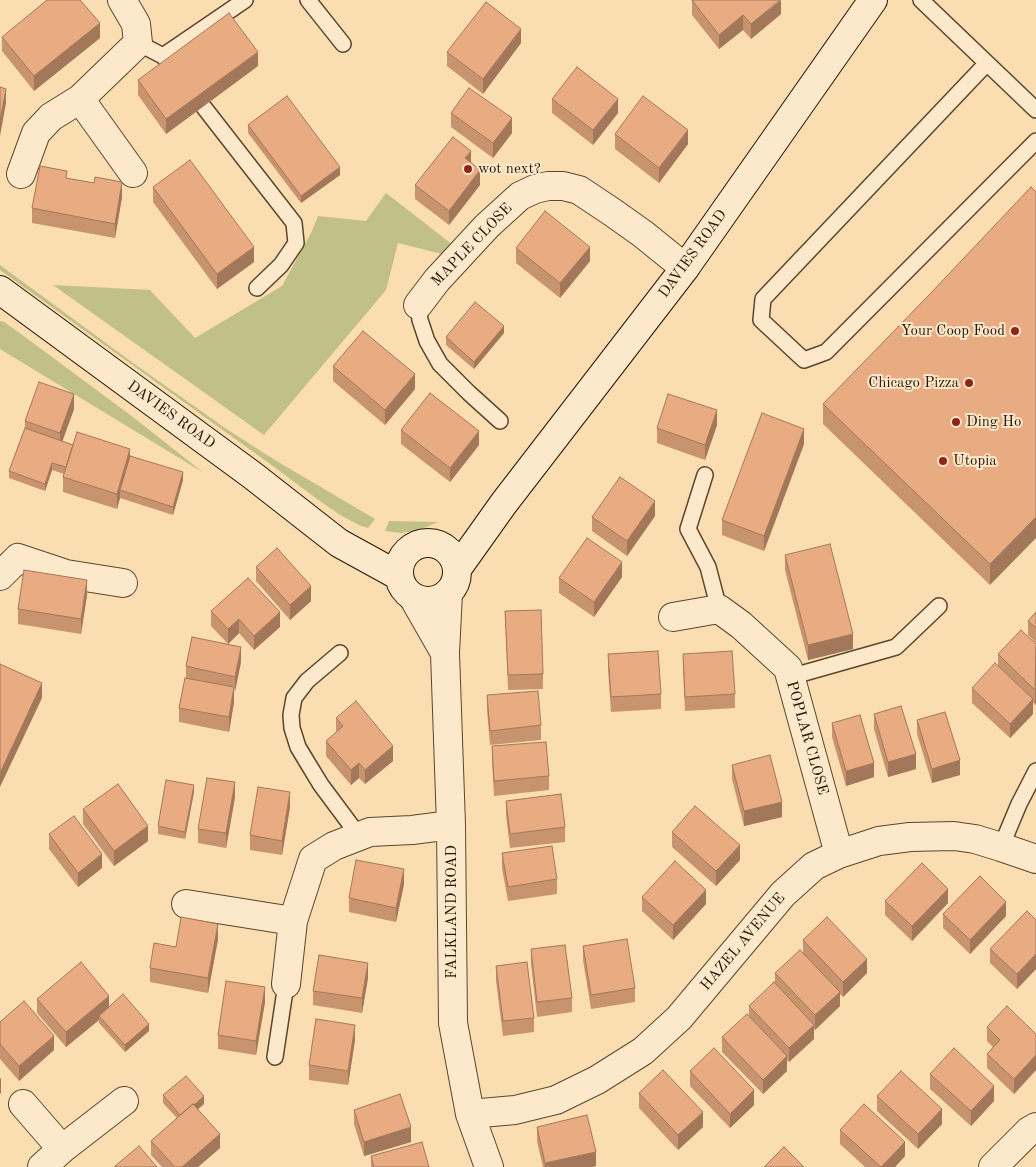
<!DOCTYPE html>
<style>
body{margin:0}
canvas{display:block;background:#faddb0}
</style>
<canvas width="1036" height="1167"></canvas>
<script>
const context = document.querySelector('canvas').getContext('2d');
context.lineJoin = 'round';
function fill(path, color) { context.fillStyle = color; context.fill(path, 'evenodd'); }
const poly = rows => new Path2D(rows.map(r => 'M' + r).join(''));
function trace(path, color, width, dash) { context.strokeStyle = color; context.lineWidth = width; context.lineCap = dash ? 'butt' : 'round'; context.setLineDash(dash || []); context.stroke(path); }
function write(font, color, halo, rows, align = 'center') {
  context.font = font + ' "Old Standard TT",serif'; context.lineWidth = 4; context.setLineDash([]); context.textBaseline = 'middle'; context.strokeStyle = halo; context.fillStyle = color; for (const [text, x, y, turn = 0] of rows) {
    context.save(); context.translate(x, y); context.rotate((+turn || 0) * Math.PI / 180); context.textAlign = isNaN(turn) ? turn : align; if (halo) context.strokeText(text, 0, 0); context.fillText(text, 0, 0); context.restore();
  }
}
fill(poly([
 [386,193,453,245,446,255,398,243,386,290,264,435,53,285,150,290,195,338,282,286,312,231,318,216,366,221],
 [0,265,133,363,228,430,275,460,375,519,368,528,359,525,340,515,317,499,277,469,0,270],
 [0,321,4,322,21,334,129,414,204,473,0,349],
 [389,521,438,522,419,530,401,533,385,531]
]), '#c1c088');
const lane = poly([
 [308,0,343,44],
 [921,0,1036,110],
 [138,43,163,56,178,74],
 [163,56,245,0],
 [987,63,763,299,761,320,804,360,826,352,1036,141],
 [192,92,294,223,296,243,281,265,257,288],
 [418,305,420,320,427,341,440,364,469,393,500,421],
 [705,475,688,529,708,567,719,609],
 [340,653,307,681,294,698,291,715,292,728,298,747,307,762,321,785,359,836],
 [790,677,896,647,939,606],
 [1001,847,1019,804,1036,771],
 [275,1057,286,984]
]);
const street = poly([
 [80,99,133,173],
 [21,174,36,133,51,117,80,99,138,43,136,24,122,0],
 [418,305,437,280,487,226,520,196,535,189,548,186,563,186,579,190,612,212,643,234,685,268],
 [0,576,18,558,66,574,123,583],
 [448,593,445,653,451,825,453,1023,470,1114,489,1167],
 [413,597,445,653],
 [673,617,719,609,741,625,788,668,839,854],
 [186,904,293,921],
 [286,984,293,921,313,859,334,846,370,832,412,830,451,825],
 [23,1104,62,1149],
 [470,1114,515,1110,556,1100,597,1080,643,1051,679,1018,783,894,814,866,839,854,879,841,910,837,954,836,975,839,1001,847,1036,859],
 [42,1167,62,1149,124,1101],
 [993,1167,1029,1131,1036,1127]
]);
const secondary = poly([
 [0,290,252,475,339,543,399,576],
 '399 572a29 29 0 1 1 58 0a29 29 0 1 1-58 0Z',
 [457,569,504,503,685,268,873,0]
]);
trace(lane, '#5d452c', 18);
trace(street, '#5d452c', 30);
trace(secondary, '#291200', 30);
trace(lane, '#fce9cc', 15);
trace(street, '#fce9cc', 28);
trace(secondary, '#fce9cc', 28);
fill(poly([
 [692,0,781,14,751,39,743,30,719,49,692,15],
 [2,37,100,38,34,91,2,51],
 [521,43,483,94,447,66,447,52],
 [258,66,166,134,138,95,138,80],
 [552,99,618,113,593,145,552,113],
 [451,113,512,133,493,158,451,127],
 [248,125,340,175,301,203,248,133],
 [615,134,688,144,659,183,615,149],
 [471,163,480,185,449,225,415,199,415,185],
 [67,178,94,183,122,197,115,238,32,223,32,208],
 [153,187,254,262,217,289,153,202],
 [1036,192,990,585,823,424,823,404],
 [516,248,590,261,560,298,516,263],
 [504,333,474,369,446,345,446,337],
 [333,366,415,389,385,425,333,381],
 [74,409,62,441,73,445,130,456,183,480,173,515,120,498,117,509,63,492,63,477,64,474,52,470,45,491,9,478,9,471,25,428,25,421],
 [717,425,705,460,657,443,657,428],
 [401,430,479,445,450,482,401,444],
 [804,444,764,551,722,535,722,520],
 [655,516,627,556,592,531,592,517],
 [785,555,853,649,808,660,785,570],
 [256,567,311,601,290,620,256,581],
 [622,577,594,617,559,593,559,578],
 [87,595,81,634,18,624,18,609],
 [211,611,280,627,254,650,239,633,228,644,211,626],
 [505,611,543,674,543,689,508,690],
 [1036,612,1036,643,1028,635,1028,621],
 [1036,644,1036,704,1035,705,1033,702,1033,714,1010,738,972,703,972,688,998,666,998,654],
 [608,654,661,694,661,709,611,712,608,669],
 [683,654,735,694,735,708,685,711,683,668],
 [241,662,234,692,234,702,229,732,179,722,179,708,186,678,186,666],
 [487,695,541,725,541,740,490,745,487,710],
 [874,714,916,769,888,777,874,729],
 [336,718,393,761,365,784,359,778,351,785,326,756,326,741,336,733],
 [917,720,960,775,932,783,917,734],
 [832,723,874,777,846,786,832,737],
 [492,746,549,776,549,790,494,796,492,761],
 [732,765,782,817,744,826,732,779],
 [194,792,185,839,158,834,158,826],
 [235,797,226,848,198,843,198,829],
 [506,801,565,827,565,842,510,848,506,815],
 [290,807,282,855,250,850,250,835],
 [83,809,148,841,114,866,83,824],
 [672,832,740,860,716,886,672,847],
 [49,834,102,868,78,887,49,849],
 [502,853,557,879,557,894,508,901,502,868],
 [404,884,396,922,349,912,349,898],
 [642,897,706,904,673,940,642,911],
 [885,901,948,903,912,941,885,915],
 [943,914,1006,916,970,954,943,928],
 [1036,920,1036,969,1017,989,990,963,990,949],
 [218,939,208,993,150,982,150,968,176,947],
 [803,940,867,973,843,997,840,994,840,1006,815,1030,814,1028,814,1039,789,1062,787,1060,787,1071,763,1094,722,1052,722,1037,749,1016,749,1006,775,984,775,973,803,953],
 [583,946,635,988,635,1002,591,1009,583,960],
 [531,949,572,998,572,1012,537,1017,531,964],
 [496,966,534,1018,534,1032,503,1036,496,981],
 [368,978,362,1013,313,1005,313,991],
 [37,999,109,1006,149,1031,125,1052,99,1023,99,1020,66,1047,37,1013],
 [265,1002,256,1055,218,1049,218,1035],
 [0,1022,54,1050,19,1081,0,1059],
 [987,1027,1036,1034,1036,1070,1014,1094,987,1068,987,1054,993,1047,987,1041],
 [355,1040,348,1085,309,1080,309,1065],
 [690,1071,754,1105,730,1128,690,1086],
 [930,1074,994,1101,971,1126,930,1089],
 [639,1093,703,1127,678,1150,639,1108],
 [163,1095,204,1104,198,1109,220,1148,198,1167,162,1167,151,1155,151,1141,177,1118,163,1103],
 [877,1096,942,1124,918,1149,877,1111],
 [354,1110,411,1142,364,1156,354,1124],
 [537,1127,596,1166,592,1167,543,1167,537,1141],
 [840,1130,905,1156,895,1167,865,1167,840,1144],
 [371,1156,429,1167,371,1167]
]), '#c8936f');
fill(poly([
 [781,0,781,14,751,39,751,24],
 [743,15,743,30,719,49,719,35],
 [100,23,100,38,34,91,34,76],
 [521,29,521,43,483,94,483,79],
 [258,52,258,66,166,134,166,119],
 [6,89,6,103,0,136,0,121],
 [618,99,618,113,593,145,593,130],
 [512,118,512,133,493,158,493,143],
 [688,130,688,144,659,183,659,168],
 [471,151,471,165,465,158],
 [340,167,340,175,301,203,301,196],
 [480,170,480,185,449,225,449,211],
 [122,182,122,197,115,238,115,224],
 [254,247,254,262,217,289,217,274],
 [590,247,590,261,560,298,560,283],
 [504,326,504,333,474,369,474,362],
 [415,374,415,389,385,425,385,410],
 [74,394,74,409,60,448,60,433],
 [717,410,717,425,705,460,705,445],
 [804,429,804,444,764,551,764,536],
 [479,431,479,445,450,482,450,468],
 [130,449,130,464,120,490,120,498,117,509,117,494],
 [52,463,52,470,45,491,45,484],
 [183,472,183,480,173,515,173,507],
 [655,501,655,516,627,556,627,541],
 [1036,517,1036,538,990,585,990,564],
 [622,562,622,577,594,617,594,602],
 [87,580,87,595,81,634,81,619],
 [311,586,311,601,290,620,290,605],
 [280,612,280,627,254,650,254,636],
 [239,619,239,633,228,644,228,629],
 [853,634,853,649,808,660,808,645],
 [241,647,241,662,235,692,235,677],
 [42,683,42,698,0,787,0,773],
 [234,687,234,702,229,732,229,717],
 [1036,689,1036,704,1035,705,1035,690],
 [1033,699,1033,714,1010,738,1010,724],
 [393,746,393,761,365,784,365,770],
 [916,754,916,769,888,777,888,762],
 [960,760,960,775,932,783,932,769],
 [359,763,359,778,351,785,351,770],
 [874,763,874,777,846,786,846,771],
 [235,782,235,797,226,848,226,833],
 [194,785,194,792,185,839,185,832],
 [290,792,290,807,282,855,282,841],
 [782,802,782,817,744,826,744,811],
 [148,826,148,841,114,866,114,851],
 [740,845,740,860,716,886,716,871],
 [102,854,102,868,78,887,78,873],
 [404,869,404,884,396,922,396,908],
 [948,889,948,903,912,941,912,926],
 [706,890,706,904,673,940,673,925],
 [1006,902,1006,916,970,954,970,940],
 [218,924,218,939,208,993,208,978],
 [1036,954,1036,969,1017,989,1017,974],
 [867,959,867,973,843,997,843,982],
 [368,963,368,978,362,1013,362,998],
 [265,987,265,1002,256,1055,256,1041],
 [840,992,840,1006,815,1030,815,1015],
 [109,996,109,1011,99,1016,99,1020,66,1047,66,1032],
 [149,1024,149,1031,125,1052,125,1045],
 [355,1025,355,1040,348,1085,348,1071],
 [814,1025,814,1039,789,1062,789,1048],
 [54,1036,54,1050,19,1081,19,1066],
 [1036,1055,1036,1070,1014,1094,1014,1079],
 [787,1056,787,1071,763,1094,763,1080],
 [1,1078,1,1093,0,1094,0,1079],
 [994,1086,994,1101,971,1126,971,1111],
 [754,1090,754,1105,730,1128,730,1114],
 [204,1096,204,1104,181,1124,181,1116],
 [942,1109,942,1124,918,1149,918,1134],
 [703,1112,703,1127,678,1150,678,1135],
 [411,1127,411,1142,364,1156,364,1142],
 [220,1134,220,1148,198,1167,182,1167],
 [905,1142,905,1156,895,1167,881,1167],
 [596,1152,596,1166,592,1167,545,1167,545,1163]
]), '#a3785a');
const building = poly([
 [47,0,80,0,100,23,34,76,2,37,47,0],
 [692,0,780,0,751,24,743,15,719,35,692,0],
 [486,2,521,29,483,79,447,52,486,2],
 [229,13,258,52,166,119,138,80,229,13],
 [577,67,618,99,593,130,552,99,577,67],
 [0,87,6,89,0,121,0,87],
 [469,88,512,118,493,143,451,113,469,88],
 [287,96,340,167,301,196,248,125,287,96],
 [643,96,688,130,659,168,615,134,643,96],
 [453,137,471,151,465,158,480,170,449,211,415,185,453,137],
 [190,160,254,247,217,274,153,187,190,160],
 [40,166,67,171,66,178,94,183,95,177,122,182,115,224,32,208,40,166],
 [1031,187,1036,192,1036,517,990,564,823,404,928,296,1031,187],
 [545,211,590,247,560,283,516,248,545,211],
 [475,302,504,326,474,362,446,337,475,302],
 [363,331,415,374,385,410,333,366,363,331],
 [39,382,74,394,60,433,25,421,39,382],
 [430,393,479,431,450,468,401,430,430,393],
 [668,394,717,410,705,445,657,428,668,394],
 [762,413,804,429,764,536,722,520,762,413],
 [25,428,73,445,66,467,52,463,45,484,9,471,25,428],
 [77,432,130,449,117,494,63,477,77,432],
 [130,456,183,472,173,507,120,490,130,456],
 [620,477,655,501,627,541,592,517,620,477],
 [587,538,622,562,594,602,559,578,587,538],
 [830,544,853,634,808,645,785,555,830,544],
 [277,548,311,586,290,605,256,567,277,548],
 [24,570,87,580,81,619,18,609,24,570],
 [248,578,280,612,254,636,239,619,228,629,211,611,248,578],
 [541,610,543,674,508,675,505,611,541,610],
 [1036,612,1036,628,1028,621,1036,612],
 [1021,630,1036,644,1035,690,998,654,1021,630],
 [192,637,241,647,235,677,186,666,192,637],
 [658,651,661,694,611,697,608,654,658,651],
 [732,651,735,694,685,697,683,654,732,651],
 [995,663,1033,699,1010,724,972,688,995,663],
 [0,664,42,683,0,773,0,664],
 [185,678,234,687,229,717,179,708,185,678],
 [538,691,541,725,490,731,487,695,538,691],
 [356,701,393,746,365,770,359,763,351,770,326,741,343,726,336,718,356,701],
 [901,706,916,754,888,762,874,714,901,706],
 [945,712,960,760,932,769,917,720,945,712],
 [860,715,874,763,846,771,832,723,860,715],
 [546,742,549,776,494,781,492,746,546,742],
 [770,755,782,802,744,811,732,765,770,755],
 [207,778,235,782,226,833,198,829,207,778],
 [166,780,194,785,185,832,158,826,166,780],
 [118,784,148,826,114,851,83,809,118,784],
 [258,787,290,792,282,841,250,835,258,787],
 [561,794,565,827,510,834,506,801,561,794],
 [695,806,740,845,716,871,672,832,695,806],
 [74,816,102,854,78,873,49,834,74,816],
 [552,846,557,879,508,887,502,853,552,846],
 [356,860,404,869,396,908,349,898,356,860],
 [675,861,706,890,673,925,642,897,675,861],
 [922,863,948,889,912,926,885,901,922,863],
 [980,876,1006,902,970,940,943,914,980,876],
 [1027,911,1036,920,1036,954,1017,974,990,949,1027,911],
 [181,917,218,924,208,978,150,968,154,943,176,947,181,917],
 [827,917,867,959,843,982,803,940,827,917],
 [627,939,635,988,591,995,583,946,627,939],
 [565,945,572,998,537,1002,531,949,565,945],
 [800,950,840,992,815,1015,775,973,800,950],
 [319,955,368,963,362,998,313,991,319,955],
 [81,962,109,996,66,1032,37,999,81,962],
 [527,962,534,1018,503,1021,496,966,527,962],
 [226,981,265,987,256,1041,218,1035,226,981],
 [774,982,814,1025,789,1048,749,1006,774,982],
 [123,994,149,1024,125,1045,99,1016,123,994],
 [24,1001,54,1036,19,1066,0,1044,0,1022,24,1001],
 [1007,1006,1036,1034,1036,1055,1014,1079,987,1054,1000,1040,987,1027,1007,1006],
 [747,1014,787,1056,763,1080,722,1037,747,1014],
 [316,1019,355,1025,348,1071,309,1065,316,1019],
 [714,1048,754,1090,730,1114,690,1071,714,1048],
 [954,1048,994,1086,971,1111,930,1074,954,1048],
 [663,1070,703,1112,678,1135,639,1093,663,1070],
 [901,1071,942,1109,918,1134,877,1096,901,1071],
 [186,1076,204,1096,194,1105,193,1104,180,1115,163,1095,186,1076],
 [400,1094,411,1127,364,1142,354,1110,400,1094],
 [193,1104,220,1134,182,1167,175,1167,151,1141,193,1104],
 [864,1104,905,1142,881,1167,840,1130,864,1104],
 [587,1115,596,1152,545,1163,537,1127,587,1115],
 [422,1142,429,1167,374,1167,371,1156,422,1142],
 [139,1146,157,1167,114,1167,139,1146],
 [784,1147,804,1167,764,1167,784,1147]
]);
fill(building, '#e9ab81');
trace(building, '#a3785a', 1);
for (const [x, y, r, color] of [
 [468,169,5,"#8f2418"],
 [1015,331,5,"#8f2418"],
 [969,383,5,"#8f2418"],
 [956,422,5,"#8f2418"],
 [943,461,5,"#8f2418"]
]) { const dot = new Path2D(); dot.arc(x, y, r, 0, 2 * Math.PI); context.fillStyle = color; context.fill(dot); trace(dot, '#fce9cc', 2); }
write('15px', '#291200', '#fce9cc', [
 ["wot next?",478,169],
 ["Your Coop Food",1005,331,"right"],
 ["Chicago Pizza",959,383,"right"],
 ["Ding Ho",966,422],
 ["Utopia",953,461]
], 'left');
write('15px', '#291200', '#fce9cc', [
 ["MAPLE CLOSE",472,245,-46],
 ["DAVIES ROAD",693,254,-54],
 ["DAVIES ROAD",171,415,36],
 ["POPLAR CLOSE",807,738,74],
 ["FALKLAND ROAD",452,912,-90],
 ["HAZEL AVENUE",743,942,-50]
]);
</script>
